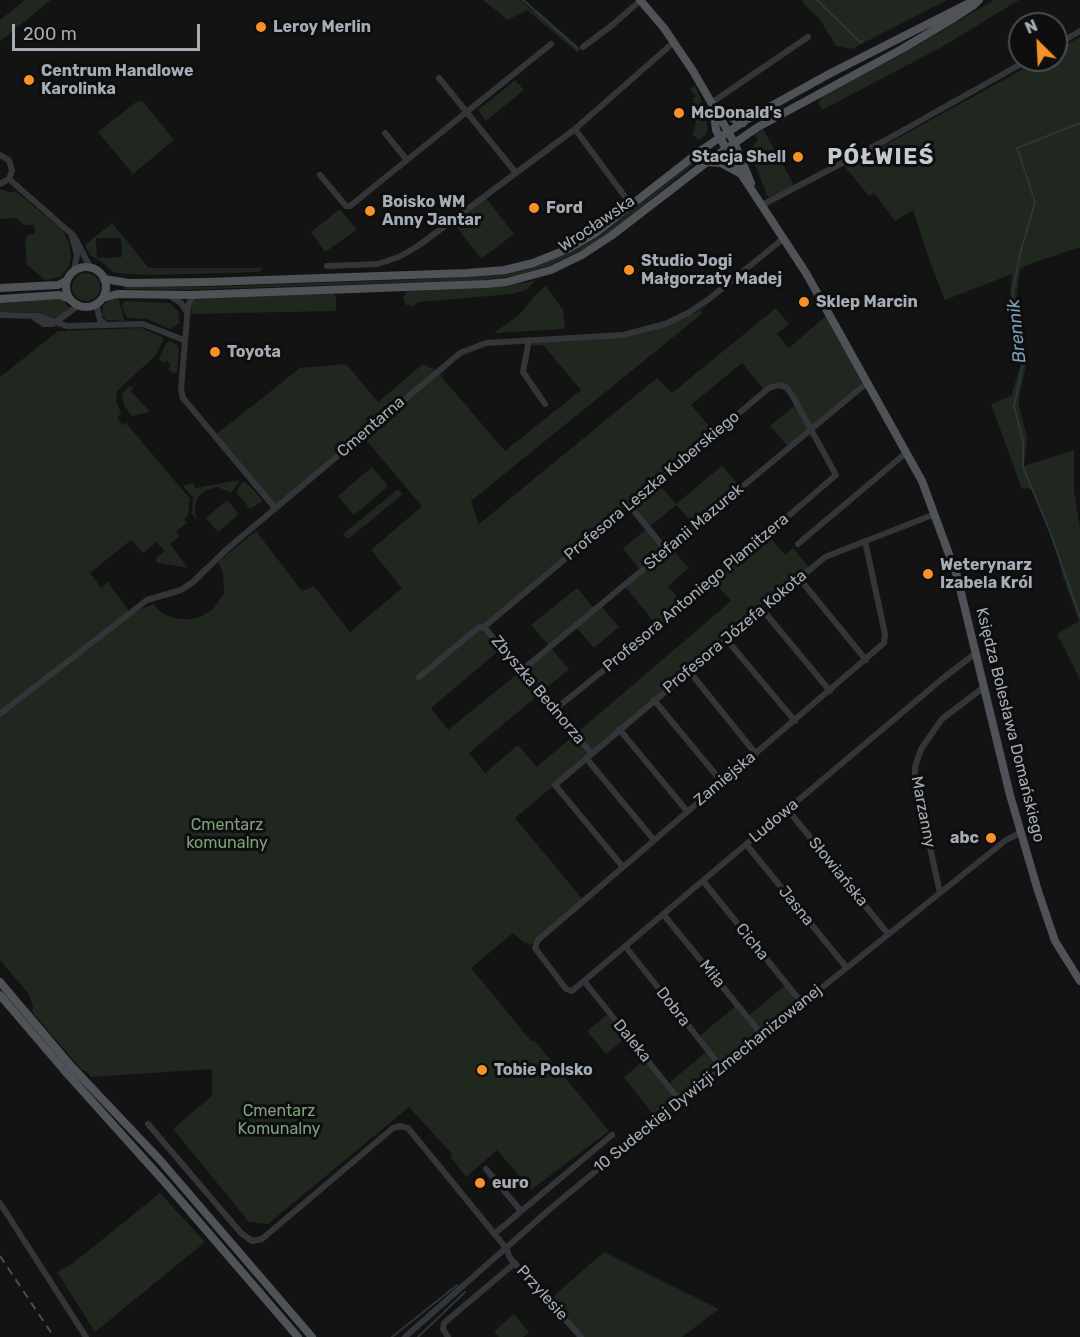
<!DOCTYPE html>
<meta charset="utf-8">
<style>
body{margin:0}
#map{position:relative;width:1080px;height:1337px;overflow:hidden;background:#131314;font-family:Rubik,sans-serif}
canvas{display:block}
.north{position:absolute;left:1008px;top:12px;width:60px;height:60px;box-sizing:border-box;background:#0e0e0f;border:2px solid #4a4d51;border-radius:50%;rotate:336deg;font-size:16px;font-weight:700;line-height:24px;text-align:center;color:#a4acb5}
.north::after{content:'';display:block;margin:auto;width:21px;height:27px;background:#f79128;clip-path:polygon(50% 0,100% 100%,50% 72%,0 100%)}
.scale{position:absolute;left:12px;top:24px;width:188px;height:27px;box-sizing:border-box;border:3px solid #a4acb5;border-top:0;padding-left:8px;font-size:18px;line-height:21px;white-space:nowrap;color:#a4acb5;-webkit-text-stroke:4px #0e0e0f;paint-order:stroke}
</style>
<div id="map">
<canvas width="1080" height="1337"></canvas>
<div class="north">N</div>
<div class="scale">200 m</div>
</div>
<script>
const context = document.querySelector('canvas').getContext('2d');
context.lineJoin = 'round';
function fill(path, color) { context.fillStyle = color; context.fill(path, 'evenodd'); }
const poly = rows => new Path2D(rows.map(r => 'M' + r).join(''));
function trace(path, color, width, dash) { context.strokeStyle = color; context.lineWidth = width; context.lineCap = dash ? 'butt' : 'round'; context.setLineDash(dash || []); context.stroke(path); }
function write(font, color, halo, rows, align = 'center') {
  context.font = font + ' Rubik,sans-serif'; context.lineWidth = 6; context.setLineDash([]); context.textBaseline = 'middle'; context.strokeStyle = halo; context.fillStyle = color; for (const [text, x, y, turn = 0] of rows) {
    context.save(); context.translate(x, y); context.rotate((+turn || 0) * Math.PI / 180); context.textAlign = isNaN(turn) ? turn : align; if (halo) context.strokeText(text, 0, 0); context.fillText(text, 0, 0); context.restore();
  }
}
fill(poly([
 [25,0,51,0,0,41,0,20],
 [483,0,520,0,534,12,538,11,581,49,577,52,527,10,508,20],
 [802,0,947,0,852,49,836,46,821,21,803,3],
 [994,0,1019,0,942,47,822,110,818,103,823,96,901,55],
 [1080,37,1080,247,1030,264,1020,269,1015,308,1017,325,1027,360,1019,398,1019,406,1027,438,1024,466,1074,450,1074,491,1080,528,1080,679,1057,634,1079,621,1063,577,1050,528,1035,493,1028,488,1022,489,991,404,1011,396,1021,364,1010,326,1010,295,1012,274,945,300,930,262,913,210,895,221,874,193,869,196,845,167,1040,60,1056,60,1056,51],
 [515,80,524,90,486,121,478,110],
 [695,86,701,99,708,128,705,136,699,140,692,134,694,132,697,113,695,110,692,111,693,98,696,97,690,89],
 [141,101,144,103,174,140,133,174,98,132,136,102],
 [763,129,794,185,771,197,768,197,751,155,751,149,758,139,754,135],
 [704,154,705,155,606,236,586,248,548,266,515,276,483,280,427,282,183,290,125,289,125,285,201,287,430,279,502,274,526,269,570,253,598,237],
 [0,189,13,193,15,191,19,194,62,230,69,243,71,256,69,266,60,277,45,280,27,265,25,240,27,239,27,235,35,234,34,225,24,225,16,218,0,219],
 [485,197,514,234,481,259,452,221],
 [340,209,357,230,325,252,311,232],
 [112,223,149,268,263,268,259,272,150,275,114,273,103,263,90,255,85,245],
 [96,238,121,238,122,257,97,258],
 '72 287a14 14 0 1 1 28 0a14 14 0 1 1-28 0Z',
 [536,280,526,290,512,294,419,302,413,306,406,305,403,298,407,291,487,288,508,286],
 [546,286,563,310,565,329,494,333,520,314,537,293],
 [333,294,336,297,336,311,191,314,192,302,198,298],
 [118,297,125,321,106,320,102,315,103,306,110,299],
 [49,299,62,300,70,308,58,319,30,312,0,312,0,303],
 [124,301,170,303,178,311,180,323,170,329,147,319,127,318,122,306],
 [709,304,700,312,703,313,471,501,479,524,657,378,672,393,776,308,789,324,777,334,789,348,829,313,868,382,789,448,770,426,797,404,783,386,765,391,742,363,691,405,715,433,657,482,676,504,722,466,741,487,695,526,676,505,648,528,666,550,670,547,689,568,668,586,684,605,658,627,624,585,641,571,623,549,647,528,629,506,484,627,502,648,431,708,448,730,521,671,550,647,531,625,577,588,595,609,600,605,619,627,594,648,575,626,550,647,569,669,469,753,485,773,518,745,537,767,731,601,713,580,767,534,785,555,793,548,810,569,515,818,584,901,535,944,524,943,513,933,471,968,531,1041,534,1040,609,1131,531,1190,497,1150,466,1177,450,1156,452,1154,409,1107,268,1224,249,1222,173,1129,212,1096,212,1069,91,1077,86,1071,82,1070,32,1012,33,1006,28,993,0,960,0,377,58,331,141,328,164,338,156,355,117,391,116,401,121,414,117,418,123,425,126,423,190,499,188,515,184,519,187,523,176,532,180,536,170,544,188,568,158,563,156,560,157,557,165,551,157,542,143,553,131,540,90,573,101,588,108,582,130,613,154,604,159,611,168,616,180,619,193,619,204,615,214,608,224,593,223,572,218,562,256,531,302,591,314,586,350,632,402,588,371,550,422,506,365,439,275,508,214,436,300,368,346,364,378,402,423,364,437,371,455,360,440,375,505,451,581,390,543,345,531,346,533,343,638,333,688,313,695,313],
 [170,341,177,345,179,350,177,372,176,373,172,373,168,369,171,366,167,360,163,363,159,358,166,344],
 [129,386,134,387,131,391,150,412,132,416,124,406,122,394],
 [372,467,388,486,354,515,338,496],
 [240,480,231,493,218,487,206,490,198,497,195,505,195,513,198,521,192,514,193,497,183,486,193,483,195,488],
 [243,481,250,486,263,501,250,509,236,492],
 [398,489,403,494,348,539,343,534],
 [227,500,239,514,218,532,206,518],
 [785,985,796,1001,717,1065,680,1101,657,1120,624,1077,646,1059,667,1085,707,1051,697,1038,737,1005,747,1017],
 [609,1013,628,1036,606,1054,587,1031],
 [160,1193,205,1242,95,1332,57,1272,73,1263],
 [604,1252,719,1309,682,1337,581,1337,549,1300],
 [514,1314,529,1332,523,1337,499,1337,494,1331]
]), '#1f271f');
trace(poly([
 [523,0,577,48],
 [817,0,860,42,863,41],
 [1080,123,1017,148,1035,202,1020,254,1013,290,1012,314,1015,334,1023,363,1014,406,1023,441,1023,467,1049,529,1080,617],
 [392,1337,457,1285],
 [418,1337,465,1292]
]), '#2b363a', 2);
trace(poly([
 [1056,45,1080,31],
 [583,47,611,26,640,1],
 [439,78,516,173],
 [711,103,808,37],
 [575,129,626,198],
 [385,133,407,160],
 [0,155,9,160,12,171,9,179,0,184],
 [320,175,346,206,350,206,551,44],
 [9,179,74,236,90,267],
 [762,205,886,140,1028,60],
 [72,237,77,255,74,270],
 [327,266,378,264,399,257,418,246,575,129,674,42],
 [168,295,181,303,187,312],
 [196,295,191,299,188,306,181,389,183,398,275,508],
 [96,304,100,320,105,324],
 [0,315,38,316,67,326,143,324,184,340],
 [32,316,44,324,53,324,79,305],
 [529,340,523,372,545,404],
 [629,505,666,550],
 [865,541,885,634,884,643,538,940,535,948,566,989,572,991,942,679,976,653],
 [798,544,907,452],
 [799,578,866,660],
 [762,609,830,691],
 [484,627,591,753],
 [726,639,795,721],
 [521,671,868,382],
 [689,671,756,754],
 [419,677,479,627,484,627,769,388,779,385,786,387,792,395,836,475,679,610,554,710],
 [654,700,722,782],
 [0,714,147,600,181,590,193,582,227,549,460,353,486,343,623,335,665,324,688,313,709,299,784,238],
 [619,729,687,811],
 [586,758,654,840],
 [788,810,888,934],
 [746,844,846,967],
 [623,867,555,785,825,557,935,514],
 [703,881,802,1003],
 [940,893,915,779,915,767,921,749,942,719,984,687],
 [663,914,762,1035],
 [625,946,722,1068],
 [584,981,680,1101],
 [148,1124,241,1233,252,1241,262,1239,393,1128,400,1126,408,1128,506,1248,510,1258,581,1337],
 [486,1169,521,1211],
 [0,1203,86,1337],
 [494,1234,612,1135],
 [405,1337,550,1209,657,1120,1006,840,1020,833],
 [448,1337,443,1329,444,1323,515,1263]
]), '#333539', 6);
trace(poly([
 [640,0,664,28,693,71,734,142,751,183],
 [713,106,716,130,732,160,806,273,922,481,957,576,1010,795,1038,891,1055,941,1080,981],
 [717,108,732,118,743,123],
 [708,162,721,163,741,174],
 '66 287a20 20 0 1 1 40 0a20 20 0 1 1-40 0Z',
 [104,279,129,283,207,282,467,273,505,270,533,263,568,249,594,234,703,149,746,120,829,74,973,1],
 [0,288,58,285,66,281],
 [103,298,117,294,191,295,487,284,507,282,551,270,582,255,611,236,711,159,758,127,902,49,954,18,974,5,979,0],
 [0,299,59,295,70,299],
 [0,982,72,1067,160,1160,312,1337],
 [0,995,64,1070,169,1187,298,1337]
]), '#4f5358', 8);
trace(poly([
 [0,1256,54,1337]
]), '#4a4e52', 2, [8, 6]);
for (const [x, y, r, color] of [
 [261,27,6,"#f79128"],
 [29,80,6,"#f79128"],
 [679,113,6,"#f79128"],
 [798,157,6,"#f79128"],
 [534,208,6,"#f79128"],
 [370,211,6,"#f79128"],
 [629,270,6,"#f79128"],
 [804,302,6,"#f79128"],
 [215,352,6,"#f79128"],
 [928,574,6,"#f79128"],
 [991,838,6,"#f79128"],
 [482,1070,6,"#f79128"],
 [480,1183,6,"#f79128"]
]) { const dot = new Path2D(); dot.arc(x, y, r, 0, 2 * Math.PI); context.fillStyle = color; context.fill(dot); trace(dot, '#0e0e0f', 2); }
write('bold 16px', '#a4acb5', '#0e0e0f', [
 ["Leroy Merlin",273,27],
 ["Centrum Handlowe",41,71],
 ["Karolinka",41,89],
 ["McDonald's",691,113],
 ["Stacja Shell",786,157,"right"],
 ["Boisko WM",382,202],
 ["Anny Jantar",382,220],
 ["Ford",546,208],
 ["Studio Jogi",641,261],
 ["Małgorzaty Madej",641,279],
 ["Sklep Marcin",816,302],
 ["Toyota",227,352],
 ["Weterynarz",940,565],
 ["Izabela Król",940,583],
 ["abc",979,838,"right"],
 ["Tobie Polsko",494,1070],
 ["euro",492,1183]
], 'left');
write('16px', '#a4acb5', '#0e0e0f', [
 ["Wrocławska",597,224,-34],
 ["Cmentarna",371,427,-41],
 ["Profesora Leszka Kuberskiego",652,486,-40],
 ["Stefanii Mazurek",694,527,-40],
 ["Profesora Antoniego Plamitzera",696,593,-40],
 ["Profesora Józefa Kokota",735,632,-40],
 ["Zbyszka Bednorza",538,690,50],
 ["Księdza Bolesława Domańskiego",1010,725,76],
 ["Zamiejska",725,779,-40],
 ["Marzanny",923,812,79],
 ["Ludowa",774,821,-40],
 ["Słowiańska",838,872,51],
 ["Jasna",796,906,51],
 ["Cicha",752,942,51],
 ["Miła",712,974,51],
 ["Dobra",673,1007,52],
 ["Daleka",632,1041,51],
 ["10 Sudeckiej Dywizji Zmechanizowanej",708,1079,-39],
 ["Przylesie",542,1293,48]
]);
write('16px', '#7ea17a', '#0e0e0f', [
 ["Cmentarz",227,825],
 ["komunalny",227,843],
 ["Cmentarz",279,1111],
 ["Komunalny",279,1129]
]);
write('italic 18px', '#79a0b2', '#0e0e0f', [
 ["Brennik",1017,331,-96]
]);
context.letterSpacing = '1.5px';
write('bold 22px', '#c5cad1', '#0e0e0f', [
 ["PÓŁWIEŚ",881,158]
]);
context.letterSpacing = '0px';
</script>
